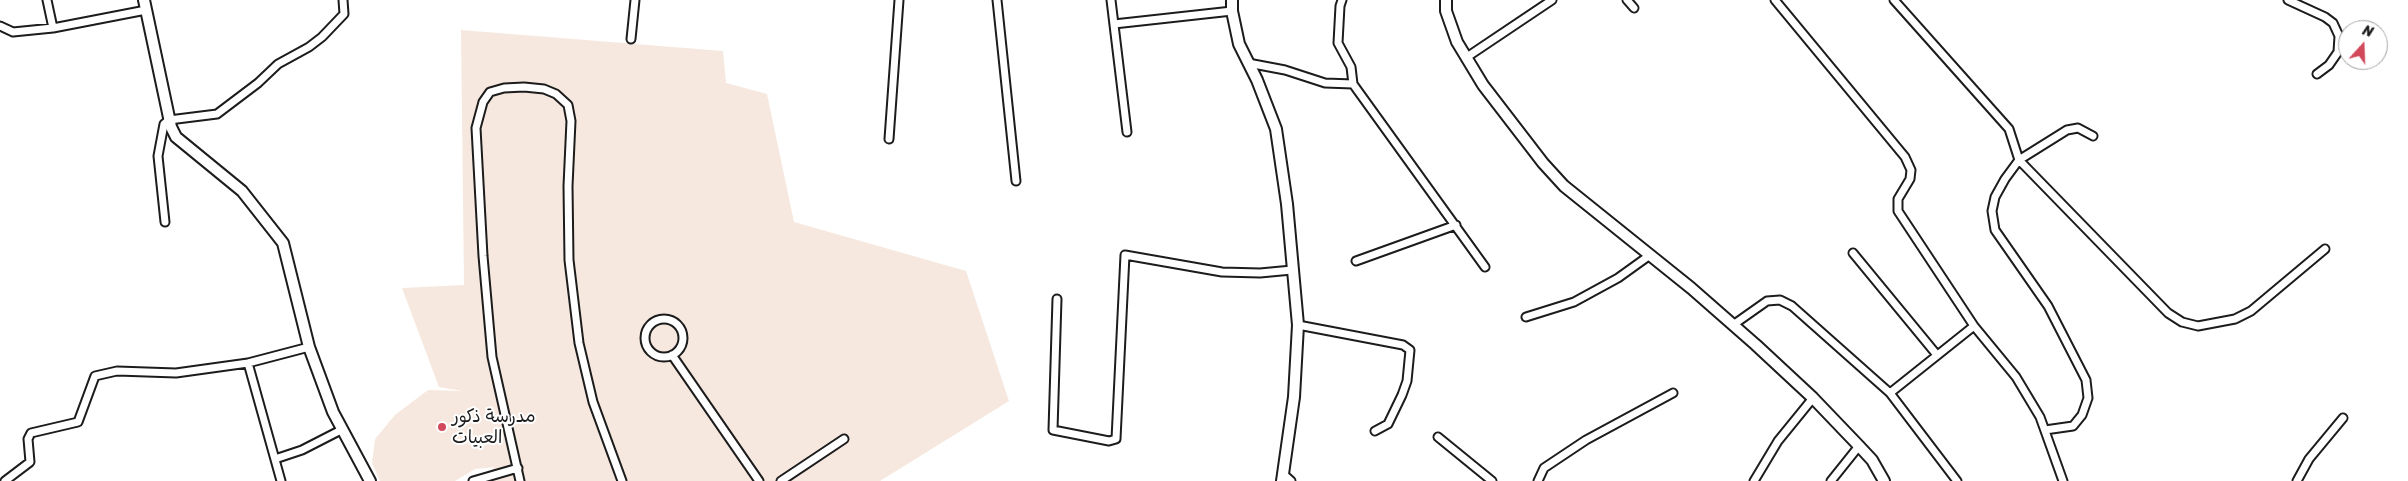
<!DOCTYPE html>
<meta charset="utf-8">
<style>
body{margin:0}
#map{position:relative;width:2408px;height:481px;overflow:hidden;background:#fff;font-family:Sriracha,sans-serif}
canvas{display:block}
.north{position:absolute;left:2338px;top:20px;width:50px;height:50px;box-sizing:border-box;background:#fff;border:1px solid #a4a4a4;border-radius:50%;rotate:20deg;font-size:14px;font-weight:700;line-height:20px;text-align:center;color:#1c1c1c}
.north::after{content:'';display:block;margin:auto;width:18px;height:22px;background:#d1495b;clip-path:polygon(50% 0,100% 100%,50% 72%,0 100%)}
</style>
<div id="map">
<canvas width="2408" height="481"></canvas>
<div class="north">N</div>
</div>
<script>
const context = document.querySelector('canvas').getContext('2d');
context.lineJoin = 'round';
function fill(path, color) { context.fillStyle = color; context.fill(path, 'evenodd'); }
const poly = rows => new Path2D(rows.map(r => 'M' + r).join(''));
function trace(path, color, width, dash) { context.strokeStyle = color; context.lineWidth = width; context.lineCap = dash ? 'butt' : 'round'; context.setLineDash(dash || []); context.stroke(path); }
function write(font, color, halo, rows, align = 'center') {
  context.font = font + ' Sriracha,"Playpen Sans Arabic",sans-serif'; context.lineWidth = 4; context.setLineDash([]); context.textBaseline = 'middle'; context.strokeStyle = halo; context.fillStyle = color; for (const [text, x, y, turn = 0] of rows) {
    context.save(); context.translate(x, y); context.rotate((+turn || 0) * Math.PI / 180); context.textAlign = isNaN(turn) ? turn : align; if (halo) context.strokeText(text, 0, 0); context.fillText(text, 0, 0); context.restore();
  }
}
fill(poly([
 [461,30,723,51,726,83,767,94,794,222,966,271,1009,401,880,481,474,481,495,467,475,469,455,481,380,481,372,463,375,439,395,415,428,390,462,391,439,387,402,288,464,285]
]), '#f6e8df');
const street = poly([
 [47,0,53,28],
 [997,0,1016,181],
 [1111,0,1127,132],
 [1342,0,1340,6,1338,43,1351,67,1353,84,1485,267],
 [1627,0,1634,8],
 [1775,0,1905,157,1911,170,1910,179,1898,199,1898,211,1974,326,2016,377,2040,417,2063,481],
 [1894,0,2009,129,2019,160,2168,313,2182,322,2198,326,2235,319,2251,311,2325,249],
 [2288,0,2325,17,2333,23,2339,36,2338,52,2329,65,2317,74],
 [1114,24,1232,11],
 [0,26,13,32,53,28,146,10],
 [631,39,635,0],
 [1467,57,1552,0],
 [1248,63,1285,70,1325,83,1353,84],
 [889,139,899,0],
 [165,222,158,156,164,124,169,120,217,114,258,83,278,64,309,47,322,37,344,14,343,0],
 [1853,253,1937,355],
 [1356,261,1456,225],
 [1057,299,1053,430,1109,441,1116,439,1125,255,1222,272,1260,273,1292,270],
 [1526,317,1574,302,1618,278,1650,255],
 '645 338a19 19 0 1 1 38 0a19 19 0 1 1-38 0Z',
 [1298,325,1403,345,1410,350,1407,381,1402,395,1388,424,1375,431],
 [1733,325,1767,301,1780,300,1792,306,1890,393,1957,481],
 [672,355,759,481],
 [248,363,281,481],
 [1890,393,1974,326],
 [2045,430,2073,426,2082,415,2088,398,2086,380,2048,306,1995,230,1992,211,1995,197,2005,179,2019,160,2067,130,2078,128,2093,136],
 [1438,437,1492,481],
 [275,459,302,450,343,429],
 [1283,474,1291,481],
 [5,481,30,462,28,439,31,433,78,422,95,376,117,371,176,373,248,363,309,347],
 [473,481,518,468],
 [520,481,492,357,483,256,476,128,483,102,490,92,504,88,524,87,544,89,556,94,568,105,571,121,568,186,569,260,579,343,593,402,622,481],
 [781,481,844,439],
 [1538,481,1544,468,1586,440,1673,393],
 [1754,481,1778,441,1813,398],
 [1831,481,1859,446],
 [2297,481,2309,459,2343,418]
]);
const secondary = poly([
 [144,0,171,127,176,137,242,191,283,243,309,347,333,412,370,481],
 [1232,0,1232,11,1239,44,1257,80,1276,129,1287,204,1298,325,1294,397,1282,481],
 [1446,0,1446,11,1457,42,1483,85,1543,163,1564,186,1691,288,1756,345,1813,398,1859,446,1872,460,1884,481]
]);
trace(street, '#1c1c1c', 11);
trace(secondary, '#1c1c1c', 14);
trace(street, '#fff', 7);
trace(secondary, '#fff', 10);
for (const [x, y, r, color] of [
 [442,427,5,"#d1495b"]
]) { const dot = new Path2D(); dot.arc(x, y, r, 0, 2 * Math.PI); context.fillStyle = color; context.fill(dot); trace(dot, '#fff', 2); }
write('18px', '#1c1c1c', '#fff', [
 ["مدرسة ذكور",452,417],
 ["العبيات",452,438]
], 'left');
</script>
